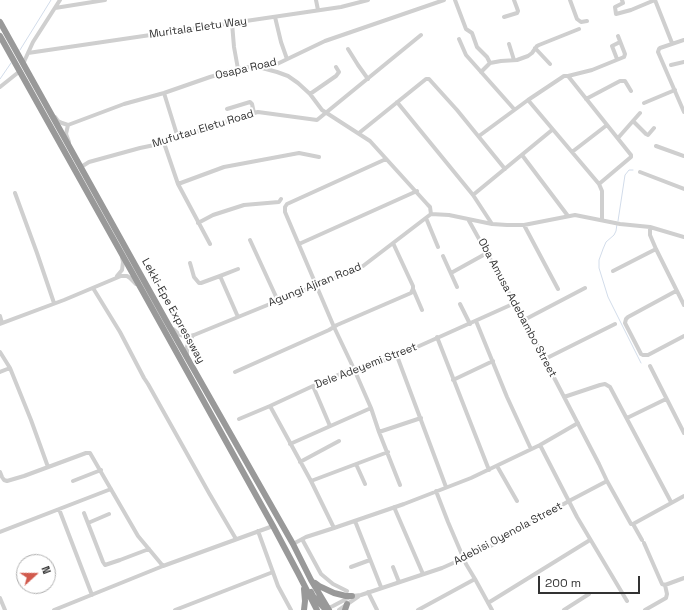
<!DOCTYPE html>
<style>
body{margin:0}
#map{position:relative;width:684px;height:610px;overflow:hidden;background:#fff;font-family:"Space Grotesk",sans-serif}
canvas{display:block}
.north{position:absolute;left:16px;top:554px;width:40px;height:40px;box-sizing:border-box;background:#fff;border:1px solid #adadad;border-radius:50%;rotate:69deg;font-size:11px;font-weight:700;line-height:16px;text-align:center;color:#323232}
.north::after{content:'';display:block;margin:auto;width:14px;height:18px;background:#d15a4d;clip-path:polygon(50% 0,100% 100%,50% 72%,0 100%)}
.scale{position:absolute;left:538px;top:576px;width:102px;height:18px;box-sizing:border-box;border:2px solid #323232;border-top:0;padding-left:5px;font-size:12px;line-height:14px;white-space:nowrap;color:#323232;-webkit-text-stroke:3px #fff;paint-order:stroke}
</style>
<div id="map">
<canvas width="684" height="610"></canvas>
<div class="north">N</div>
<div class="scale">200 m</div>
</div>
<script>
const context = document.querySelector('canvas').getContext('2d');
context.lineJoin = 'round';
const poly = rows => new Path2D(rows.map(r => 'M' + r).join(''));
function trace(path, color, width, dash) { context.strokeStyle = color; context.lineWidth = width; context.lineCap = dash ? 'butt' : 'round'; context.setLineDash(dash || []); context.stroke(path); }
function write(font, color, halo, rows, align = 'center') {
  context.font = font + ' "Space Grotesk",sans-serif'; context.lineWidth = 4; context.setLineDash([]); context.textBaseline = 'middle'; context.strokeStyle = halo; context.fillStyle = color; for (const [text, x, y, turn = 0] of rows) {
    context.save(); context.translate(x, y); context.rotate((+turn || 0) * Math.PI / 180); context.textAlign = isNaN(turn) ? turn : align; if (halo) context.strokeText(text, 0, 0); context.fillText(text, 0, 0); context.restore();
  }
}
trace(poly([
 [20,50,51,0],
 [0,79,11,63],
 [618,221,625,175,629,170,633,170],
 [617,224,616,231,614,235,606,242,603,249,599,260,599,268,608,297,641,363]
]), '#d2dcea', 1);
trace(poly([
 [316,0,318,10],
 [455,0,466,29,472,33,477,47,487,57,490,63],
 [570,0,577,19,581,22,587,21],
 [622,0,623,3,615,7,616,14,631,10,655,0],
 [655,0,672,43],
 [55,8,105,0],
 [275,17,281,42,287,59],
 [504,17,517,13,518,11,517,8,514,0],
 [232,23,234,47,238,69],
 [459,39,466,55,514,109],
 [684,40,660,48,659,49,658,52,684,112],
 [509,44,514,60],
 [535,48,550,64],
 [348,49,358,65,368,79],
 [28,53,341,7,368,0],
 [617,59,612,46,620,42],
 [23,64,33,42,60,0],
 [671,65,684,62],
 [262,68,277,72,288,76,298,83,310,94,322,110,370,141,428,205,430,207,431,214],
 [481,72,490,63,501,61,517,60,528,56,532,53,537,46,539,45,579,29],
 [568,76,592,70,624,57,625,54,618,36],
 [0,87,20,71],
 [164,93,178,138],
 [310,94,336,76,339,72,336,67],
 [586,99,620,81,625,81,631,91],
 [528,100,599,184,602,191,602,220],
 [397,102,473,195,492,224],
 [644,103,675,90],
 [227,109,250,102,252,104,254,113],
 [55,117,58,121,62,123,68,125],
 [633,121,646,134,648,135,654,128],
 [68,125,124,104,164,93,210,77,238,69,249,67,262,68,277,64,325,41,444,0],
 [68,125,66,134,69,142],
 [359,133,426,79,429,79,457,110,505,169],
 [479,136,528,100,564,76,568,76,631,155,631,157,599,184],
 [618,138,640,113],
 [164,143,178,184,210,244],
 [656,146,684,156],
 [572,152,607,125],
 [522,155,568,216],
 [386,159,287,204,285,207,285,212,334,327,354,369,371,408,379,432,400,485],
 [81,167,89,162,140,148,164,143,242,116,258,112,317,120,421,35],
 [640,172,684,189],
 [178,184,224,167,299,153,319,157],
 [15,193,37,253,54,303],
 [473,195,552,130],
 [426,218,438,247],
 [468,219,524,320,599,464,607,481,631,524,633,524,684,496],
 [198,223,213,215,244,205,279,202,281,199],
 [524,225,558,289],
 [650,227,650,235,656,249,684,305],
 [250,240,278,301],
 [299,244,417,191],
 [443,256,457,287],
 [190,263,194,277,199,283,201,283,220,276,238,269],
 [613,271,656,249],
 [451,273,487,253],
 [117,276,122,270,123,262,122,257],
 [220,276,238,317],
 [93,288,120,332,144,378,148,384,209,493,236,539],
 [413,289,422,310],
 [676,291,628,317,626,319,625,323,641,354,643,355,648,355,684,336],
 [460,304,470,324],
 [0,316,2,323],
 [524,320,585,288],
 [476,321,507,397,531,449],
 [0,324,64,300,121,276,127,276,130,278,136,284],
 [173,329,180,335,184,336,187,337,194,335,363,266,431,214,449,215,492,224,507,225,524,225,575,215,620,224,650,227,684,237],
 [437,337,489,470],
 [0,352,10,368,31,420,48,467],
 [187,356,187,347,189,339,192,337],
 [397,356,446,487],
 [545,359,615,324],
 [650,366,684,433],
 [0,372,10,368],
 [235,372,329,330,337,325,411,293,413,289,413,286,393,243],
 [453,380,493,361],
 [313,386,330,426],
 [564,397,600,385,605,384,610,387,671,502],
 [270,406,311,481,334,528],
 [627,418,666,399],
 [239,419,270,406,313,386,347,371,354,369,362,368,397,356,515,303],
 [379,432,421,418],
 [290,444,371,408],
 [540,445,577,517,627,601],
 [300,462,339,441],
 [356,464,365,484],
 [497,466,517,501],
 [0,472,2,477,4,480,7,481,24,476,86,453,90,453,138,536,163,566],
 [73,481,101,470],
 [311,481,388,452],
 [436,491,448,522,466,564,475,579,492,610],
 [394,507,423,574],
 [59,509,92,595],
 [84,513,103,562,105,565,120,560,149,549],
 [355,521,381,587],
 [88,523,109,514],
 [633,524,642,540],
 [258,531,278,586,291,610],
 [0,532,111,489],
 [302,539,321,574,333,584,347,591],
 [644,543,662,584,665,585,667,594,666,598,645,610],
 [293,544,306,537,334,528,404,504,471,478,540,445,578,423],
 [351,567,370,560],
 [393,567,399,582],
 [665,585,684,578],
 [368,592,377,610],
 [0,598,5,610],
 [488,603,590,540],
 [326,608,328,608,333,606,352,596,361,595,442,568,487,548,569,501,607,481],
 [54,610,163,566,273,526],
 [175,610,273,572],
 [339,610,359,596],
 [418,610,475,579],
 [564,610,589,594]
]), '#cfcfcf', 4);
trace(poly([
 [0,22,168,324,293,544,311,580,329,610],
 [0,36,143,292,273,526,298,573,317,610],
 [315,583,319,586,334,593,346,596,352,596],
 [311,592,313,596,326,610],
 [304,610,305,601,304,589],
 [345,610,347,604]
]), '#999', 6);
write('11px', '#323232', '#fff', [
 ["Muritala Eletu Way",198,28,-8],
 ["Osapa Road",246,69,-13],
 ["Mufutau Eletu Road",203,129,-17],
 ["Agungi Ajiran Road",315,285,-22],
 ["Oba Amusa Adebambo Street",517,308,62],
 ["Lekki-Epe Expressway",173,311,61],
 ["Dele Adeyemi Street",366,366,-21],
 ["Adebisi Oyenola Street",508,534,-28]
]);
</script>
